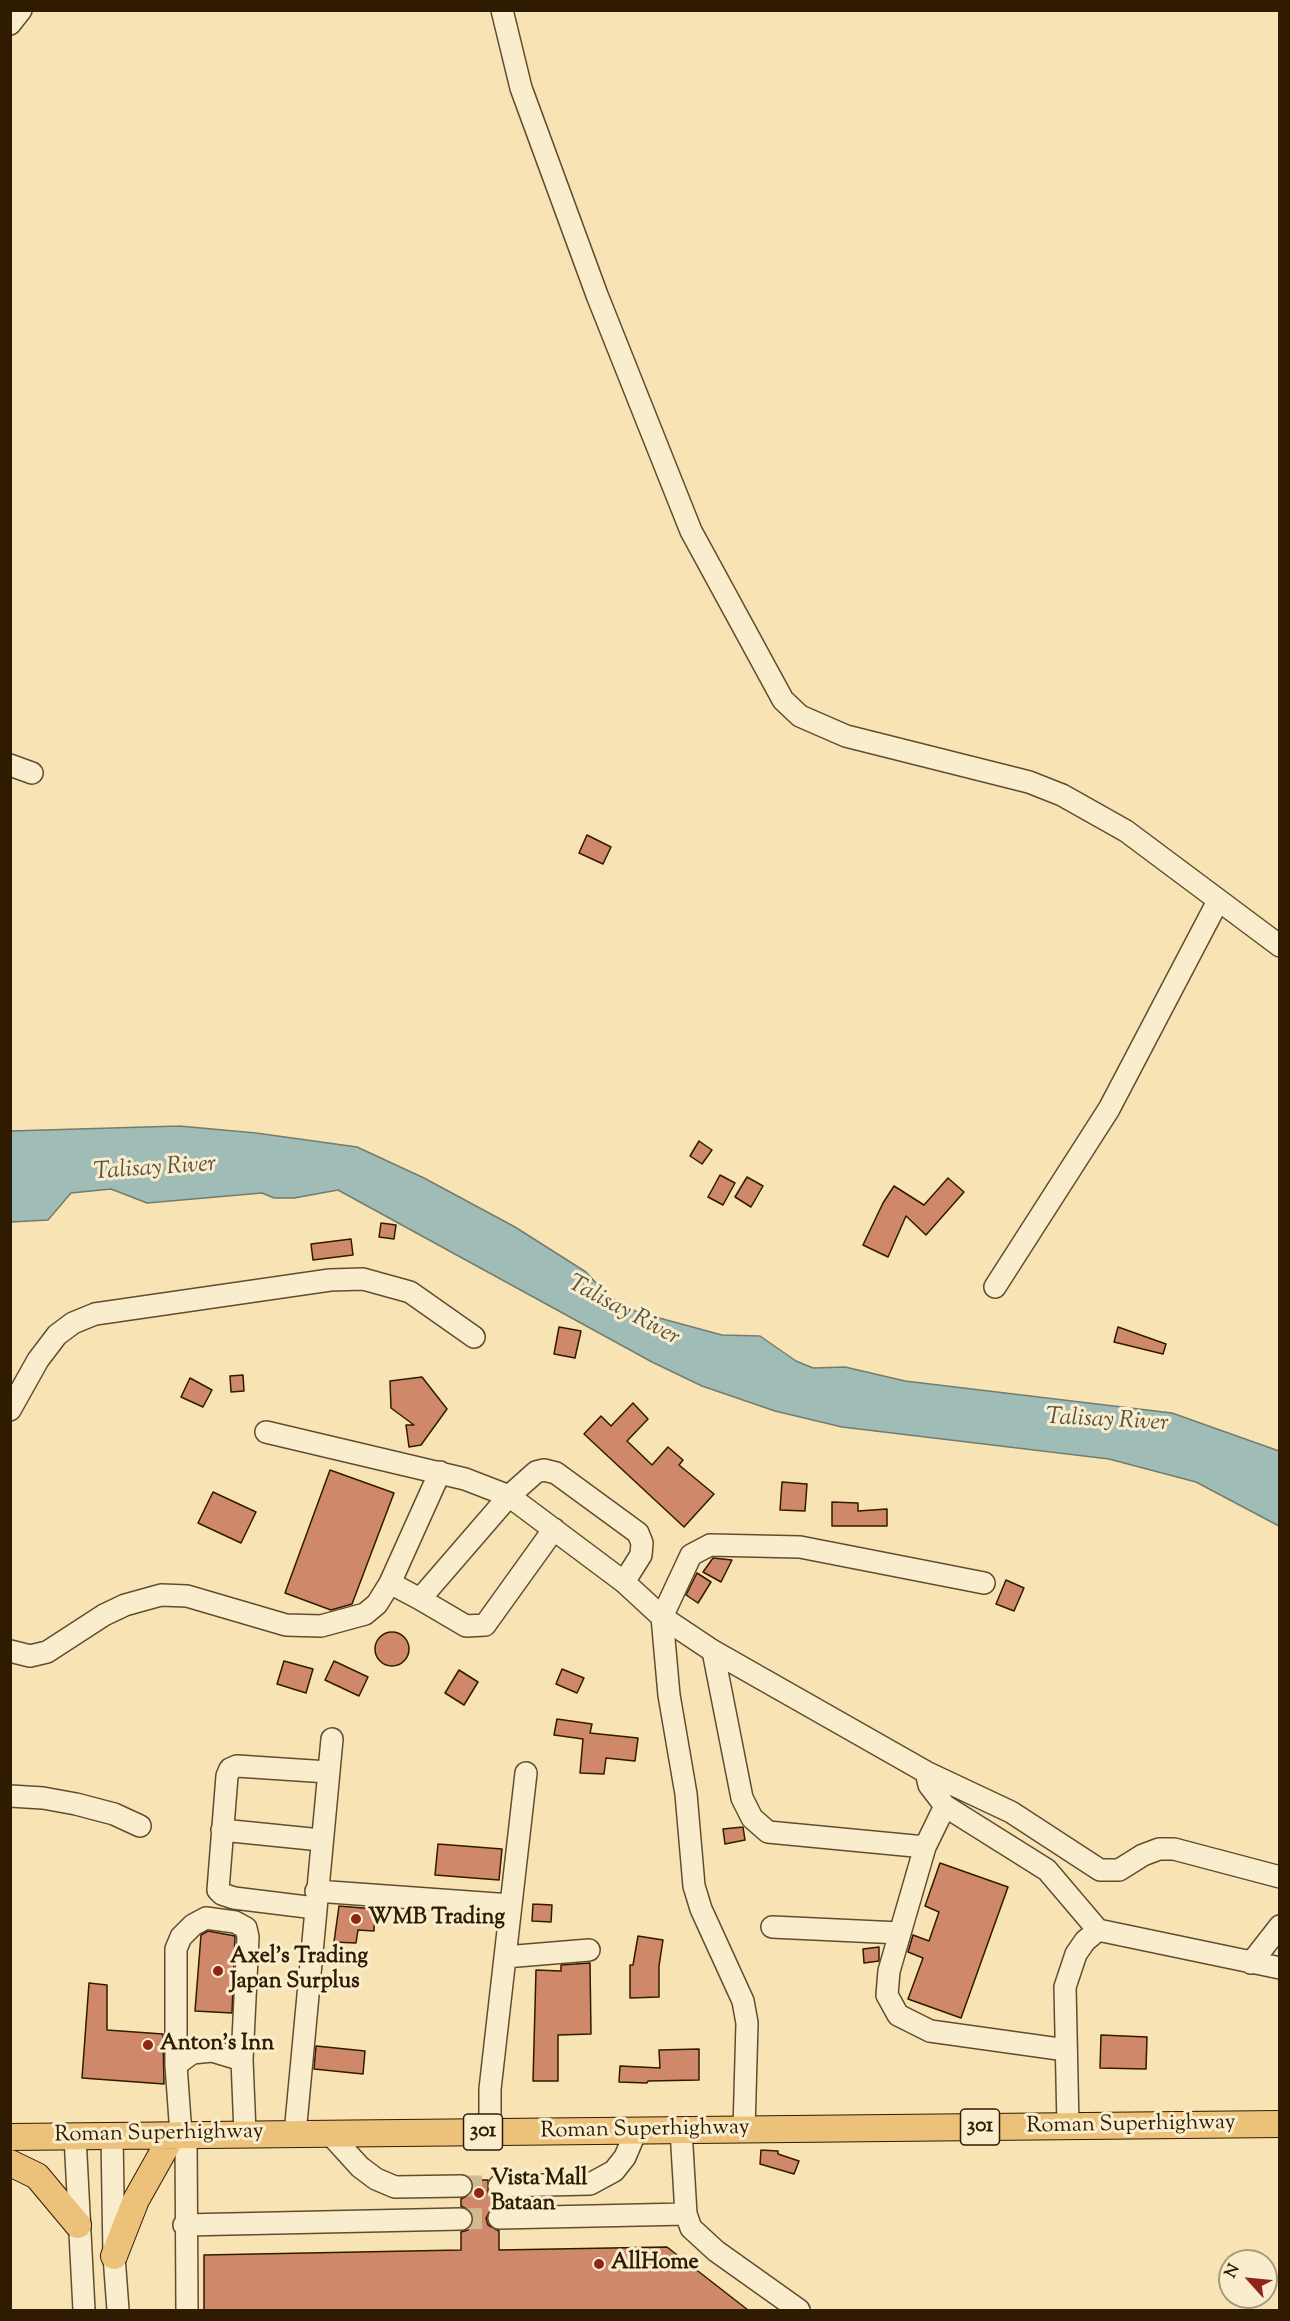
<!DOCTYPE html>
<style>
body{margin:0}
#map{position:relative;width:1290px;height:2321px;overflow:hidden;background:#f8e3b4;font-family:"Sorts Mill Goudy",serif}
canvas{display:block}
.frame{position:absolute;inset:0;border:12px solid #2f1b00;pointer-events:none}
.north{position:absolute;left:1218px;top:2249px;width:60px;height:60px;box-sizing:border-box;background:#faedce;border:2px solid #a9997c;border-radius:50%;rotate:297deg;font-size:16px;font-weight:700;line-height:24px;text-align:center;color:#2f1b00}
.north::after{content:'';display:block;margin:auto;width:21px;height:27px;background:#8f2418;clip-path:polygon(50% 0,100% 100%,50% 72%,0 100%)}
</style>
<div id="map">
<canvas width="1290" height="2321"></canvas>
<div class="frame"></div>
<div class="north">N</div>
</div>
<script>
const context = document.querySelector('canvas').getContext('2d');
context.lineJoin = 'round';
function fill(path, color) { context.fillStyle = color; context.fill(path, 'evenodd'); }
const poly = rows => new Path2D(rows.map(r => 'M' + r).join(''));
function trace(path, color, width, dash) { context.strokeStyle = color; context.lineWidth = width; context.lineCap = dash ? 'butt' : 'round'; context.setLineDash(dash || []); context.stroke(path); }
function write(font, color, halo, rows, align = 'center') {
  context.font = font + ' "Sorts Mill Goudy",serif'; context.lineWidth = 6; context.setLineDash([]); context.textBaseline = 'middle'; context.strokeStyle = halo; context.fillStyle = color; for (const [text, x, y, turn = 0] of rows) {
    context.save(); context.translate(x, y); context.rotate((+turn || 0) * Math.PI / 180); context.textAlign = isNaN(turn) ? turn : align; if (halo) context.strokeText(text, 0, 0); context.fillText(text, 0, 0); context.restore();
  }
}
const water = poly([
 [179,1126,256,1133,357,1147,424,1178,515,1227,586,1272,608,1296,637,1312,722,1335,760,1336,796,1361,813,1368,845,1367,905,1381,1172,1413,1279,1451,1279,1526,1196,1482,1109,1459,842,1427,775,1411,702,1386,652,1362,338,1190,294,1198,274,1198,262,1193,147,1203,111,1189,71,1193,48,1220,11,1222,11,1131,179,1126]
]);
fill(water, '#a0bcb6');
trace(water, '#737c6d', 1.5);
const building = poly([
 [587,835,611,847,603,864,579,853,587,835],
 [699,1141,712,1150,702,1164,690,1156,699,1141],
 [720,1175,735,1183,723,1205,708,1197,720,1175],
 [747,1177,763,1186,751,1207,735,1197,747,1177],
 [948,1178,964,1192,926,1235,906,1216,888,1257,863,1245,883,1203,894,1186,924,1205,948,1178],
 [381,1223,396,1225,394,1239,379,1237,381,1223],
 [351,1239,353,1255,313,1260,311,1244,351,1239],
 [559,1327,581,1331,575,1358,554,1354,559,1327],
 [1118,1327,1166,1344,1163,1354,1114,1342,1118,1327],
 [243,1375,244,1391,231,1392,230,1376,243,1375],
 [422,1377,447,1409,421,1445,409,1447,406,1425,414,1425,391,1408,390,1381,422,1377],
 [190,1378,212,1390,203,1407,181,1397,190,1378],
 [633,1403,648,1419,627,1441,652,1465,668,1447,683,1460,679,1465,714,1494,684,1527,584,1434,601,1416,611,1426,633,1403],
 [330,1470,394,1493,352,1604,331,1610,285,1593,330,1470],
 [782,1482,807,1484,805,1511,780,1510,782,1482],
 [213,1492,256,1512,241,1543,198,1523,213,1492],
 [832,1502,858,1503,858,1511,887,1509,887,1526,832,1526,832,1502],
 [713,1558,732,1560,721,1582,703,1572,713,1558],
 [697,1573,711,1582,698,1603,686,1595,697,1573],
 [1006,1580,1024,1588,1014,1611,996,1604,1006,1580],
 '375 1649a17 17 0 1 1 34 0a17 17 0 1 1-34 0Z',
 [284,1661,313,1669,306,1693,277,1684,284,1661],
 [334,1661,368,1677,359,1696,325,1680,334,1661],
 [562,1669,584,1678,577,1693,556,1684,562,1669],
 [459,1670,478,1682,464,1705,445,1693,459,1670],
 [557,1719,592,1724,590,1733,638,1738,635,1761,606,1758,604,1774,580,1773,583,1739,554,1735,557,1719],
 [743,1827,745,1840,725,1844,723,1829,743,1827],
 [438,1844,502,1849,499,1880,435,1875,438,1844],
 [940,1863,1008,1887,961,2018,908,1999,923,1958,908,1952,913,1935,929,1941,939,1912,925,1906,940,1863],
 [533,1904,552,1905,551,1922,532,1921,533,1904],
 [339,1906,375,1909,374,1931,358,1930,356,1943,334,1942,339,1906],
 [208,1931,235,1936,232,2013,195,2011,201,1935,208,1931],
 [638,1936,663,1940,659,1966,659,1997,630,1998,630,1965,633,1965,638,1936],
 [879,1947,879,1961,864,1963,863,1949,879,1947],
 [590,1963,591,2034,558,2035,558,2081,533,2081,536,1970,561,1971,561,1965,590,1963],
 [89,1983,107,1985,107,2030,163,2034,164,2084,82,2078,89,1983],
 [1101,2035,1147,2037,1146,2069,1100,2068,1101,2035],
 [316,2046,365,2051,363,2074,314,2069,316,2046],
 [699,2049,699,2080,648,2081,647,2083,619,2082,620,2066,660,2068,659,2050,699,2049],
 [761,2150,778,2151,778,2154,799,2161,794,2174,760,2164,761,2150],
 [472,2180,488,2180,488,2192,499,2199,499,2205,492,2207,486,2218,488,2225,499,2231,499,2250,667,2247,748,2310,204,2310,204,2255,461,2250,461,2232,468,2230,474,2219,472,2212,461,2206,461,2199,472,2193,472,2180]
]);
fill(building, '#d0886a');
trace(building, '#2f1b00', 1.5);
trace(poly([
 [461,2186,499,2186],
 [461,2219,499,2218]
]), '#d0bb90', 21, [21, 10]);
const minor = poly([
 [502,10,521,88,597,295,691,531,783,700,800,716,846,736,1029,782,1062,795,1126,831,1280,946],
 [10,24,21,10],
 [10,765,32,773],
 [995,1287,1109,1109,1218,901],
 [10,1410,38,1360,57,1335,73,1323,95,1314,330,1280,363,1279,410,1292,474,1337],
 [266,1432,465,1479,509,1496,624,1582,662,1617,713,1651,926,1772,929,1785,945,1806,1047,1870,1098,1930,1085,1941,1076,1954,1065,1987,1068,2126],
 [390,1583,420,1599,509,1496,536,1472,544,1470,556,1473,638,1533,642,1543,641,1555,624,1582],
 [420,1599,466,1626,485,1625,554,1529],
 [10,1651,30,1656,47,1652,104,1615,125,1605,161,1595,187,1596,286,1625,321,1626,365,1614,377,1604,390,1583,440,1472],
 [713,1651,742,1798,752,1818,768,1832,925,1847],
 [926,1772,1011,1812,1100,1870,1119,1870,1143,1855,1159,1849,1174,1849,1280,1877],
 [10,1796,43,1798,76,1804,114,1814,140,1826],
 [945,1806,925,1847,889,1971,887,1995,898,2015,930,2031,1066,2050],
 [222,1830,321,1840],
 [316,1891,511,1905],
 [315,1908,234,1898,222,1894,218,1890,227,1776,230,1769,237,1766,328,1772],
 [772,1927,900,1933],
 [1098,1930,1280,1968],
 [505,1957,589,1950],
 [1251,1963,1280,1926],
 [176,2065,192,2053,212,2051,242,2060],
 [681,2130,686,2214,691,2228,716,2251,799,2310],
 [744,2130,747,2023,743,2001,701,1909,694,1886,686,1794,669,1695,662,1617,691,1555,710,1545,800,1547,984,1583],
 [490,2132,490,2089,526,1773],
 [295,2134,332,1739],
 [330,2134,360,2167,376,2179,395,2187,461,2186],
 [181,2135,176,2065,176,1949,181,1937,193,1925,206,1918,235,1922,246,1928,248,1937,242,2060,245,2133],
 [186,2135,187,2310],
 [75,2136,84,2310],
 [112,2136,114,2256,118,2310],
 [499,2186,590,2184,614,2171,625,2157,636,2131],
 [499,2218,686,2214],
 [184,2225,461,2219]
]);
const major = poly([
 [10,2137,1280,2124],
 [10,2163,37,2176,78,2225],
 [114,2256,136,2200,172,2136]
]);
trace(minor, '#614d2d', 24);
trace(major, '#2f1b00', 28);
trace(minor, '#faedce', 21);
trace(major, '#ecc27a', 26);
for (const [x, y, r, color] of [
 [356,1919,6,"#8f2418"],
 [218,1971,6,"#8f2418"],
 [148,2045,6,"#8f2418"],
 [479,2193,6,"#8f2418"],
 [599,2264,6,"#8f2418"]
]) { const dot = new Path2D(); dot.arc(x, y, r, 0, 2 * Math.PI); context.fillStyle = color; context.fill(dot); trace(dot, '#faedce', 2); }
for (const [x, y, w] of [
 [980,2127,39],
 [483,2132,39]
]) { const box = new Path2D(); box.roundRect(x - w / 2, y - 18, w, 36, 4.5); context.fillStyle = '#faedce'; context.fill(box); trace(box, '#2f1b00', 1.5); }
write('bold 21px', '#2f1b00', null, [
 ["301",980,2127],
 ["301",483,2132]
]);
write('bold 22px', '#2f1b00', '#faedce', [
 ["WMB Trading",368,1919],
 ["Axel's Trading",230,1958],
 ["Japan Surplus",230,1983],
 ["Anton's Inn",160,2045],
 ["Vista Mall",491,2180],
 ["Bataan",491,2205],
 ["AllHome",611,2264]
], 'left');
write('22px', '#2f1b00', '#faedce', [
 ["Roman Superhighway",1131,2126,-1],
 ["Roman Superhighway",645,2131,-1],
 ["Roman Superhighway",159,2135,-1]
]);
write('italic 24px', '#575340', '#faedce', [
 ["Talisay River",155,1170,-4],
 ["Talisay River",623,1312,28],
 ["Talisay River",1107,1422,3]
]);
</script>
